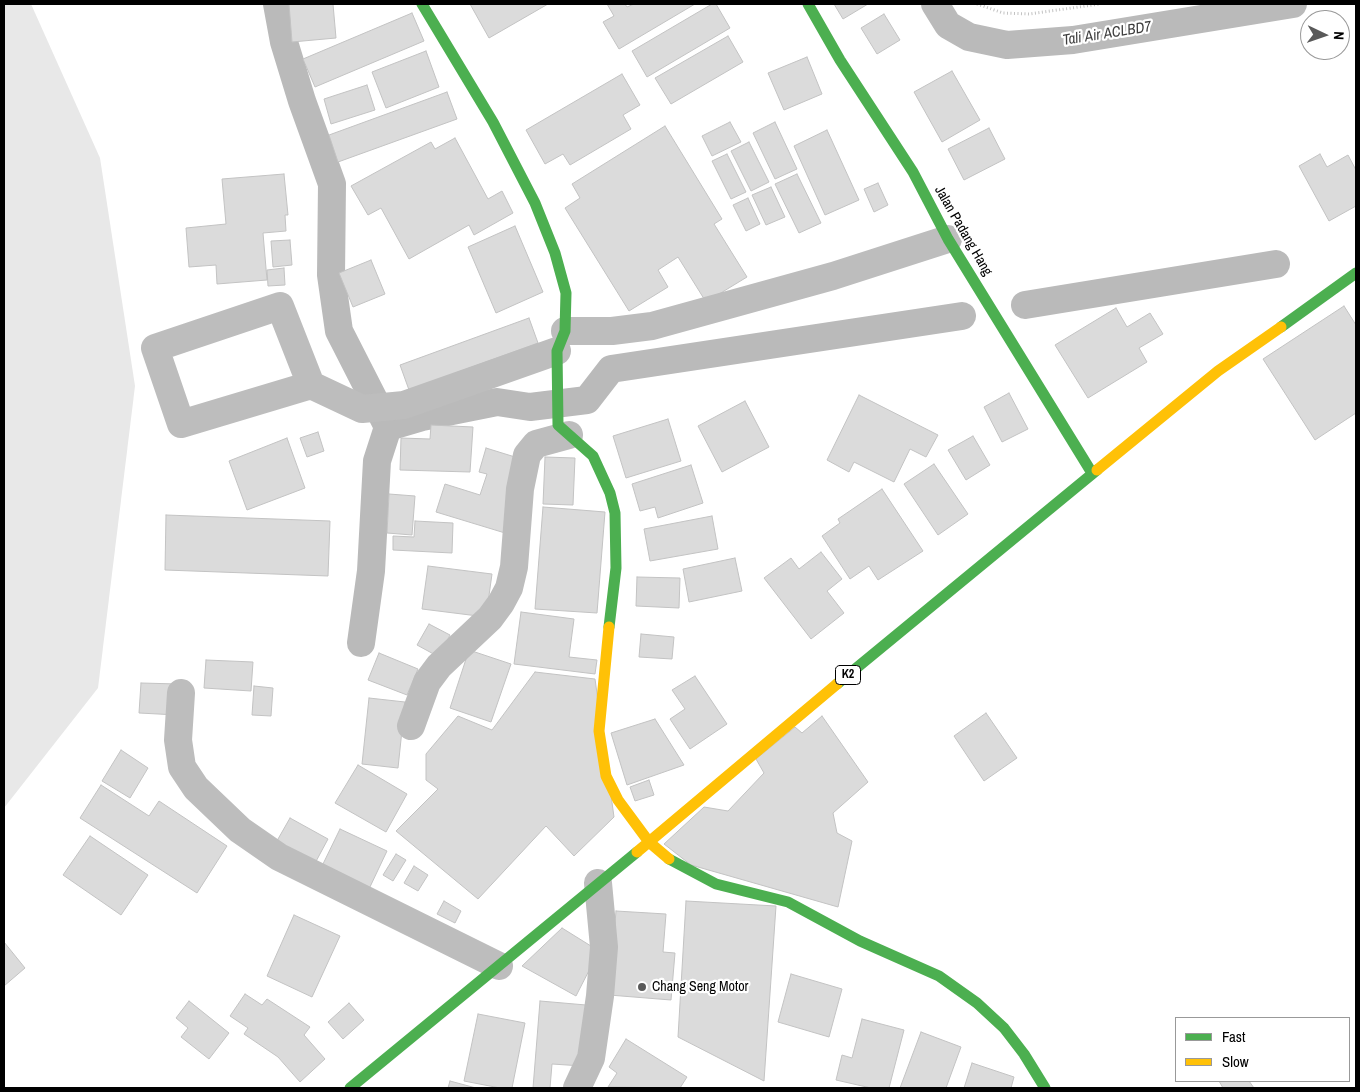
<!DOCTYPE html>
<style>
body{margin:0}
#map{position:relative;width:1360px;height:1092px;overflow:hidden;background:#fff;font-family:"Archivo Narrow",sans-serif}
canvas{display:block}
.frame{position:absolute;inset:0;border:5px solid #000;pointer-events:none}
.legend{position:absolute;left:1175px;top:1017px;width:175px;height:65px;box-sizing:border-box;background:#fff;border:1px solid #999;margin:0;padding:6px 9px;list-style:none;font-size:15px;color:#000}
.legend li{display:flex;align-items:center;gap:10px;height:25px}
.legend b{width:25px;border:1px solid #999}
.north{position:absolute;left:1300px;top:10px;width:50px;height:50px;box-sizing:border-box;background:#fff;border:1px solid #999;border-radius:50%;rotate:93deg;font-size:14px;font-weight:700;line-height:20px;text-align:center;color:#000}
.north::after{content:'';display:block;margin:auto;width:18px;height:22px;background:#595959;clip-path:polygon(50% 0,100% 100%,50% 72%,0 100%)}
</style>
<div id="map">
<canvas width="1360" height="1092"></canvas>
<div class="frame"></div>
<ul class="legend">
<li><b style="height:6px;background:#4caf50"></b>Fast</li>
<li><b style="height:6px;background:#ffc107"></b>Slow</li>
</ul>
<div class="north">N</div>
</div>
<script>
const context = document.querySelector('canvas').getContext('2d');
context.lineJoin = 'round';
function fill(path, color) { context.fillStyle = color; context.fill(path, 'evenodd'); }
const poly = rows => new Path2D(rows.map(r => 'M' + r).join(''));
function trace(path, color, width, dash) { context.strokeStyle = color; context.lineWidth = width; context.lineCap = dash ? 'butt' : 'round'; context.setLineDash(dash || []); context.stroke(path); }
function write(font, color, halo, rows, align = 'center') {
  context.font = font + ' "Archivo Narrow",sans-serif'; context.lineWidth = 4.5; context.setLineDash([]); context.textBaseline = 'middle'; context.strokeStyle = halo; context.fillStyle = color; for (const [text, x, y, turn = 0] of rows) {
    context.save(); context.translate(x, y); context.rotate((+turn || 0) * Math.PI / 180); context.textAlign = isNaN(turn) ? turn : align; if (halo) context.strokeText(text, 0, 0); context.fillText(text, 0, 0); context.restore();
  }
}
fill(poly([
 [4,4,31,4,100,158,135,386,98,688,4,808]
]), '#e8e8e8');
trace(poly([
 [277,4,284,42,302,101,332,184,331,275,339,331,388,427,377,461,371,571,361,643],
 [935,4,948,25,969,37,1007,45,1073,40,1293,4],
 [1025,305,1276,264],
 [388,427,422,417,497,402,530,407,587,400,611,369,962,316]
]), '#bababa', 28);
const building = poly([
 [289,4,333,4,336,38,292,42,289,4],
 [470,4,548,4,489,38,470,4],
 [607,4,625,4,627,7,634,4,695,4,619,49,603,22,614,16,607,4],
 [712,4,716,4,730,28,647,77,632,51,712,4],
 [834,4,868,4,843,19,834,4],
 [412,13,424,41,315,87,303,59,412,13],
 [884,14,900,40,877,54,861,28,884,14],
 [728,36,743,62,671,104,655,78,728,36],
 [426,51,439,87,386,108,372,72,426,51],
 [807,57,822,94,784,110,768,73,807,57],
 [952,71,980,120,942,142,914,92,952,71],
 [622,74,640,105,623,115,631,129,570,165,563,154,545,164,526,130,622,74],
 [367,85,375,110,331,124,324,99,367,85],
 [447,92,457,119,338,162,329,135,447,92],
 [730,122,741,142,712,156,702,136,730,122],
 [775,122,797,169,775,179,753,133,775,122],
 [665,126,722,219,714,224,747,277,706,302,678,257,658,270,668,287,629,311,565,208,580,198,572,184,665,126],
 [989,128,1005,159,964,180,948,149,989,128],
 [827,130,859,200,825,215,794,146,827,130],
 [455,138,488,199,502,191,513,213,474,235,469,225,409,259,381,208,368,215,351,186,431,142,435,149,455,138],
 [749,142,769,182,751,191,731,151,749,142],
 [727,154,746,192,731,199,712,161,727,154],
 [1320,154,1327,167,1348,155,1356,170,1356,206,1329,221,1299,166,1320,154],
 [284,174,288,215,285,215,286,231,263,233,267,280,217,284,216,265,189,267,186,228,226,224,222,179,284,174],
 [797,174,821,223,799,233,775,184,797,174],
 [878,183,888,205,874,212,864,189,878,183],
 [771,187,785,217,766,225,752,195,771,187],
 [748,198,760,224,746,231,733,205,748,198],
 [515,226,543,292,496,313,468,247,515,226],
 [290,240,292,265,273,267,271,241,290,240],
 [371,260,385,294,353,307,339,273,371,260],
 [284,268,285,285,268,286,267,270,284,268],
 [1344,306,1356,325,1356,413,1315,440,1263,359,1344,306],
 [1116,308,1127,327,1150,313,1163,334,1139,348,1147,362,1088,398,1055,345,1116,308],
 [529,318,538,343,409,390,400,365,529,318],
 [1009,393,1028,429,1002,442,984,407,1009,393],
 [859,395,938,435,926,457,910,449,894,482,854,462,849,472,827,460,859,395],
 [745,401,769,447,722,472,698,426,745,401],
 [668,419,681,461,626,478,613,436,668,419],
 [431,425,473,427,470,472,400,470,401,438,430,439,431,425],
 [318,432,324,451,307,457,300,438,318,432],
 [973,436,990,465,966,480,948,450,973,436],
 [287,438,305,488,247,510,229,461,287,438],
 [486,448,515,457,505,533,436,512,445,484,480,495,487,474,479,472,486,448],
 [545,457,575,458,573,505,543,504,545,457],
 [934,464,968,514,938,535,904,484,934,464],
 [691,465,703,503,658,518,655,507,640,511,632,484,691,465],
 [882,489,923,551,878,580,869,566,850,579,822,536,840,523,838,519,882,489],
 [389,494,415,496,412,535,387,533,389,494],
 [543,507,605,512,597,613,535,609,543,507],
 [166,515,330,521,328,576,165,570,166,515],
 [712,516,718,549,650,561,644,529,712,516],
 [415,521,453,523,452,553,393,550,393,536,414,537,415,521],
 [821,552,842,579,827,591,844,613,811,639,764,578,791,558,799,569,821,552],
 [735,558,742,591,689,602,683,569,735,558],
 [428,566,492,574,486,617,422,609,428,566],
 [637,577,680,578,679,608,636,606,637,577],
 [521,612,574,619,569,657,597,660,595,674,514,664,521,612],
 [429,624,450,635,439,657,417,645,429,624],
 [641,634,674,637,672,659,639,657,641,634],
 [469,650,511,664,491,722,450,708,469,650],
 [379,653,418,669,407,695,368,680,379,653],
 [206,660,253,662,251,691,204,688,206,660],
 [535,672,595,679,614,817,574,856,546,826,478,899,396,831,438,789,426,780,426,754,458,716,492,730,535,672],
 [695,676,727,724,690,749,670,719,685,709,672,690,695,676],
 [141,683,178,684,177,715,139,713,141,683],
 [254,686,273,688,271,716,252,715,254,686],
 [369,698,405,702,398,768,362,764,369,698],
 [986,713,1017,758,984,781,954,736,986,713],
 [822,716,868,782,833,813,837,833,852,841,838,907,691,865,664,844,704,807,728,811,764,773,756,759,795,727,802,733,822,716],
 [655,719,684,765,627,785,611,733,655,719],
 [121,750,148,768,130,798,102,781,121,750],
 [358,765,407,794,386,832,335,803,358,765],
 [649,780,654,795,635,801,630,787,649,780],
 [101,785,149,816,159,801,227,846,197,893,80,818,101,785],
 [290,818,328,839,313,867,274,846,290,818],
 [340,829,387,851,369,889,322,866,340,829],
 [90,836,148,875,121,915,63,875,90,836],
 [396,854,406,860,393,881,383,875,396,854],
 [414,866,428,875,418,891,404,883,414,866],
 [444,901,461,911,455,923,437,914,444,901],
 [686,901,776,906,764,1081,678,1037,686,901],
 [616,911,666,914,663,952,675,953,671,1000,609,995,616,911],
 [294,915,340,936,312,997,267,976,294,915],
 [562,928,599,951,576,996,522,966,562,928],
 [4,942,25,968,4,986,4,942],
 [791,974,842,989,829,1037,778,1022,791,974],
 [245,994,262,1005,267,999,310,1027,304,1035,325,1059,300,1082,278,1057,244,1034,248,1028,230,1016,245,994],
 [189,1001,229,1033,209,1059,181,1037,188,1028,176,1018,189,1001],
 [540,1001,586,1005,582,1066,552,1064,550,1088,533,1088,540,1001],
 [349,1003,364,1020,343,1039,328,1022,349,1003],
 [478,1014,525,1023,512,1088,500,1088,464,1081,478,1014],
 [862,1019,904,1030,889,1088,871,1088,836,1080,842,1055,852,1058,862,1019],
 [921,1032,961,1047,946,1088,900,1088,921,1032],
 [626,1039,687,1077,680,1088,608,1087,617,1073,609,1067,626,1039],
 [972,1063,1014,1077,1011,1088,964,1088,972,1063],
 [450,1081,476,1088,448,1088,450,1081],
 [1219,1081,1249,1081,1254,1088,1223,1088,1219,1081]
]);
fill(building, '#dbdbdb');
trace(building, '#c3c3c3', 1);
trace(poly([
 [977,4,1003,13,1029,14,1100,4]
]), '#c2c2c2', 3, [1, 2.5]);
trace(poly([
 [565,331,612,331,652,326,833,276,948,239],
 [311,385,280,306,155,348,181,424,311,385,362,409,404,405,557,351],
 [181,693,178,740,182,767,196,788,240,830,279,857,499,966],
 [411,726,427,682,439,666,490,618,501,603,509,588,514,567,520,489,527,455,536,444,569,435],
 [577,1088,591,1058,600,996,604,947,598,883]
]), '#bdbdbd', 28);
trace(poly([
 [422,4,493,122,535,203,555,253,566,293,565,331,557,351,558,425,593,456,610,493,615,513,616,568,609,627],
 [808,4,840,60,913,172,948,239,1092,473],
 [1281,327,1356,273],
 [837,684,1097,470],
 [669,859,716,884,788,902,860,941,939,976,977,1003,1004,1028,1024,1054,1045,1088],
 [350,1088,637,852]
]), '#4caf50', 11);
trace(poly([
 [1097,470,1218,371,1281,327],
 [609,627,599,731,606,776,618,800,649,842,669,859],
 [637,852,837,684]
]), '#ffc107', 11);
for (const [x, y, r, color] of [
 [642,987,5,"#595959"]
]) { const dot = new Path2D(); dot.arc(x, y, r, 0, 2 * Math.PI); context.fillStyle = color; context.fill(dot); trace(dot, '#fff', 2); }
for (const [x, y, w] of [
 [848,675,25]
]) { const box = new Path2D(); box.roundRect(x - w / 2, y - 9.5, w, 19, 4); context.fillStyle = '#fff'; context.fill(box); trace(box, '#000', 1); }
write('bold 12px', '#000', null, [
 ["K2",848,675]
]);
write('14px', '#000', '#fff', [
 ["Jalan Padang Hang",963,231,60]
]);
write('14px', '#000', '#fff', [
 ["Chang Seng Motor",652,987]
], 'left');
write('italic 15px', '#3d3d3d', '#fff', [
 ["Tali Air ACLBD7",1107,34,-9]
]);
</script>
